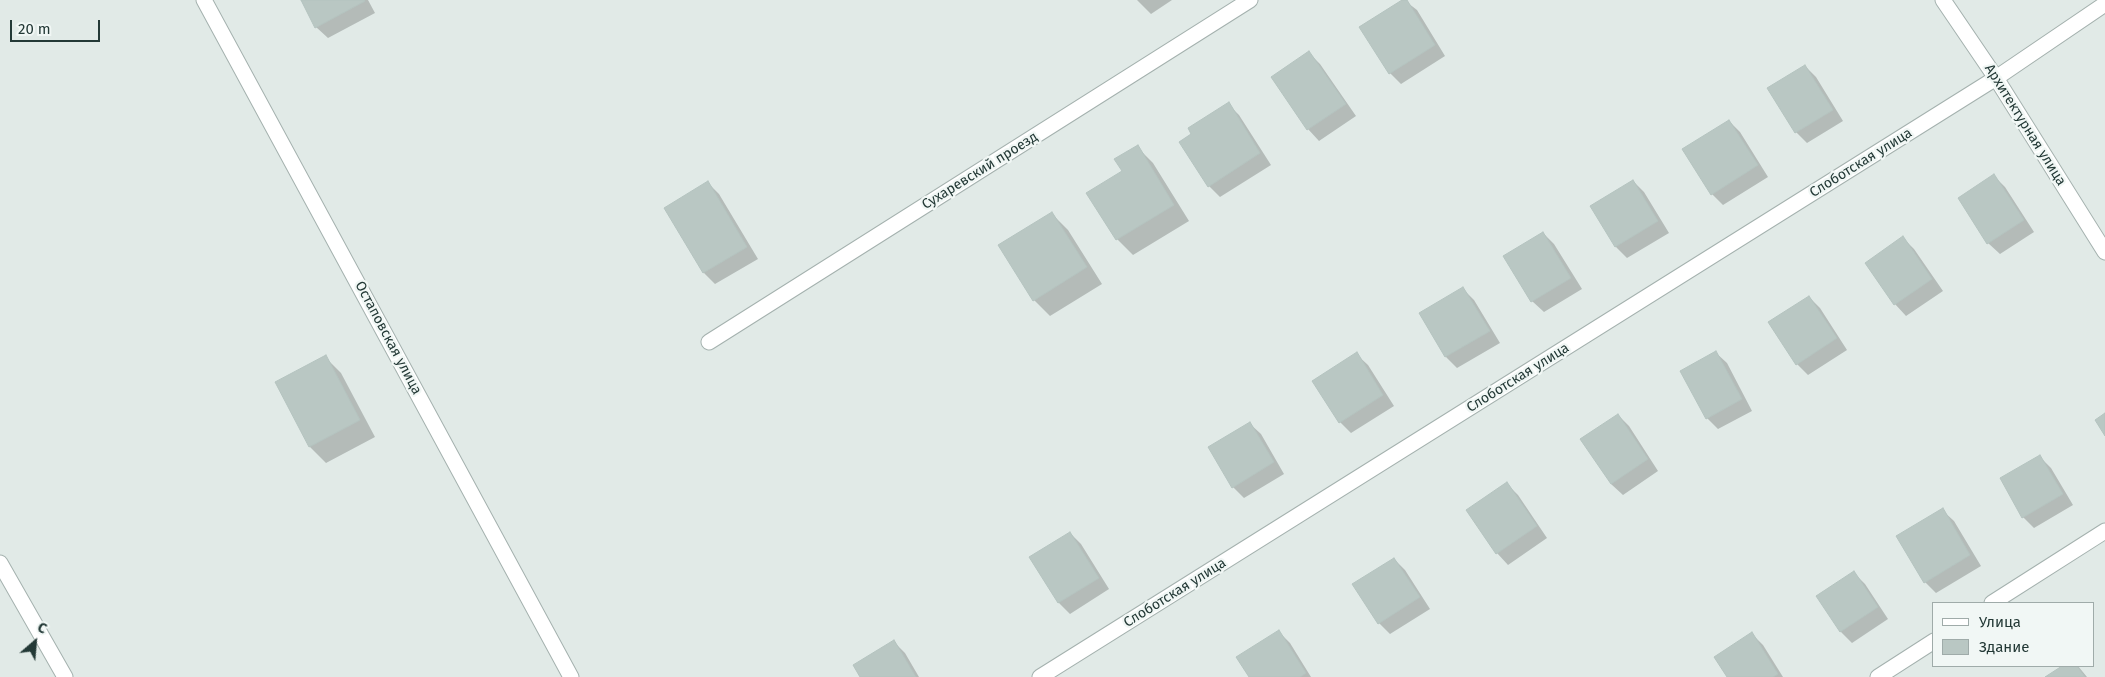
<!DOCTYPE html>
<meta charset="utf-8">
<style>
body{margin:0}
#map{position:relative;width:2105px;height:677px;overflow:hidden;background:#e1eae7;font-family:"Fira Sans",sans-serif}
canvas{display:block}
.legend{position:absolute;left:1932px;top:602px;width:162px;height:65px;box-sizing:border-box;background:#f1f7f5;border:1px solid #9faba9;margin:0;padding:6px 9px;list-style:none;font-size:15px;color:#233936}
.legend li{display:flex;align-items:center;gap:10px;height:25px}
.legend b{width:25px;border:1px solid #9faba9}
.north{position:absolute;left:10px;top:617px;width:50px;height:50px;-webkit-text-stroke:4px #f1f7f5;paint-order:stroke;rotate:27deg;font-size:14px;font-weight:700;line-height:20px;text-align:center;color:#233936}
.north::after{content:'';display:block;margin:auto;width:18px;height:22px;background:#233936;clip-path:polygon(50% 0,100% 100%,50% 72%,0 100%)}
.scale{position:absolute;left:10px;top:20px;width:90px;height:22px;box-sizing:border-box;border:2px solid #233936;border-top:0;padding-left:6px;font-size:15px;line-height:18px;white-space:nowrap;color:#233936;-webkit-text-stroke:4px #f1f7f5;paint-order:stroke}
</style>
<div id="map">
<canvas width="2105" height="677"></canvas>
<ul class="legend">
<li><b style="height:6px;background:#fff"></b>Улица</li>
<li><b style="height:14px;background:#b9c7c3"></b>Здание</li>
</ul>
<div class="north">С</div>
<div class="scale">20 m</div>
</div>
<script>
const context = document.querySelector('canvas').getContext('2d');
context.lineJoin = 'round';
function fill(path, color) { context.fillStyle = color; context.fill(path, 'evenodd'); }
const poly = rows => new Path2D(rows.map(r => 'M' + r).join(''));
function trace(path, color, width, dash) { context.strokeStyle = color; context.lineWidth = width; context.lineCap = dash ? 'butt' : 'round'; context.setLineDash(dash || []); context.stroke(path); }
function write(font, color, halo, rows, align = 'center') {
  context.font = font + ' "Fira Sans",sans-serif'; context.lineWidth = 4.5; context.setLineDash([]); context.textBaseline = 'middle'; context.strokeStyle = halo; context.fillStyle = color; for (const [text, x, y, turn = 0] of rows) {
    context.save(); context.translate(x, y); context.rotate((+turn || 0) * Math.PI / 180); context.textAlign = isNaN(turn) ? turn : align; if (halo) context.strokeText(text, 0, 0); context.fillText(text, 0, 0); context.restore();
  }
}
fill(poly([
 [302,0,368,0,375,13,328,38,316,27],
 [1137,0,1172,0,1151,14],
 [1404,0,1417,10,1445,56,1401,84,1390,73],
 [1309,53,1320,64,1356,116,1319,141,1308,129,1273,77],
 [1805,66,1816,77,1843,121,1807,143,1796,132],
 [1228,104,1239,115,1271,165,1220,197,1209,186],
 [1729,121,1740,132,1768,177,1723,205,1712,194],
 [1137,147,1153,163,1189,221,1133,255,1117,239,1123,171],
 [1994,176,2005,187,2034,232,2000,254,1988,243],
 [1633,181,1644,192,1669,233,1627,258,1616,247,1591,206],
 [708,183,719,194,758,259,715,284,704,273,665,208],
 [1052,214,1068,230,1102,284,1050,316,1034,300],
 [1543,233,1554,244,1582,289,1544,312,1532,301],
 [1903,238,1914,249,1943,291,1906,316,1895,304,1867,263],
 [1463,289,1474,300,1500,343,1457,368,1446,357,1421,313],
 [1809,297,1820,308,1847,350,1808,375,1797,364],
 [1715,352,1727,363,1752,411,1718,429,1707,418],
 [1356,354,1368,365,1394,406,1351,433,1340,422],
 [325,357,341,373,375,437,326,463,310,447,276,383],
 [1618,415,1629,426,1658,471,1623,495,1611,484],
 [1249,423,1261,434,1284,474,1244,498,1233,487],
 [2040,457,2051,468,2073,505,2034,528,2023,517],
 [1507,484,1518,495,1547,538,1508,565,1497,553,1468,511],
 [1942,510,1954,521,1981,566,1936,593,1925,582],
 [1070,533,1081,544,1109,589,1070,614,1059,603,1031,557],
 [1394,559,1405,570,1430,609,1390,634,1379,623],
 [1854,573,1865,584,1888,619,1852,643,1841,632,1818,597],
 [1279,632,1290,643,1311,677,1250,677],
 [1752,634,1763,645,1783,677,1729,677],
 [894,642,905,653,919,677,861,677],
 [2064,666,2078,666,2087,677,2047,677]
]), '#0003');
const building = poly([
 [301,0,364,0,365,1,315,28,301,0],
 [1402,0,1407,0,1435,45,1389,74,1359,27,1402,0],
 [1309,51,1346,104,1307,130,1271,77,1309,51],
 [1805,65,1833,110,1795,133,1767,88,1805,65],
 [1229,102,1260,153,1208,187,1179,142,1191,134,1188,128,1229,102],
 [1729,120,1758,165,1711,195,1682,149,1729,120],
 [1138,145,1174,205,1116,240,1086,193,1122,171,1114,159,1138,145],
 [1994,174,2024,220,1987,244,1958,198,1994,174],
 [1633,180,1658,221,1615,247,1590,206,1633,180],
 [708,181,747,247,703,273,664,208,708,181],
 [1052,212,1087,267,1033,301,998,245,1052,212],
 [1543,232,1571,278,1531,302,1503,256,1543,232],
 [1903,236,1932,279,1894,305,1865,263,1903,236],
 [1463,287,1490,331,1445,357,1419,313,1463,287],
 [1809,296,1837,338,1796,365,1768,322,1809,296],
 [1716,351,1742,399,1706,419,1680,371,1716,351],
 [1357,352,1383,395,1339,423,1312,381,1357,352],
 [326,355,360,420,309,447,275,382,326,355],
 [2105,413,2105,436,2095,420,2105,413],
 [1618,414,1648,459,1611,484,1580,439,1618,414],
 [1250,422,1274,462,1232,488,1208,447,1250,422],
 [2040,455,2063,494,2022,518,2000,478,2040,455],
 [1507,482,1537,526,1496,554,1466,510,1507,482],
 [1943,508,1970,555,1924,583,1896,536,1943,508],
 [1070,532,1099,578,1058,603,1029,557,1070,532],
 [1394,558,1420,597,1378,624,1352,584,1394,558],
 [1854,571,1878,607,1840,632,1816,596,1854,571],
 [1279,630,1306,673,1300,677,1249,677,1236,657,1279,630],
 [1752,632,1778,674,1773,677,1727,677,1714,657,1752,632],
 [894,640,916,677,860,677,853,665,894,640],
 [2062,666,2077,666,2085,677,2045,677,2062,666]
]);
fill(building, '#b9c7c3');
trace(building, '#b4c3bf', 1);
const minor = poly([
 [204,0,571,677],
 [1943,0,1996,78,2105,252],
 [709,342,1250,0],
 [0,563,65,677],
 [1992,603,2105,531],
 [1040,677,1996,78,2105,4],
 [1878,677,1934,641]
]);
trace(minor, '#a4b1ae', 17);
trace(minor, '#fff', 15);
write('14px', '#233936', '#f1f7f5', [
 ["Архитектурная улица",2025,125,58],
 ["Слоботская улица",1861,163,-32],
 ["Сухаревский проезд",980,171,-32],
 ["Остаповская улица",388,338,62],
 ["Слоботская улица",1518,378,-32],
 ["Слоботская улица",1175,593,-32]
]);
</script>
